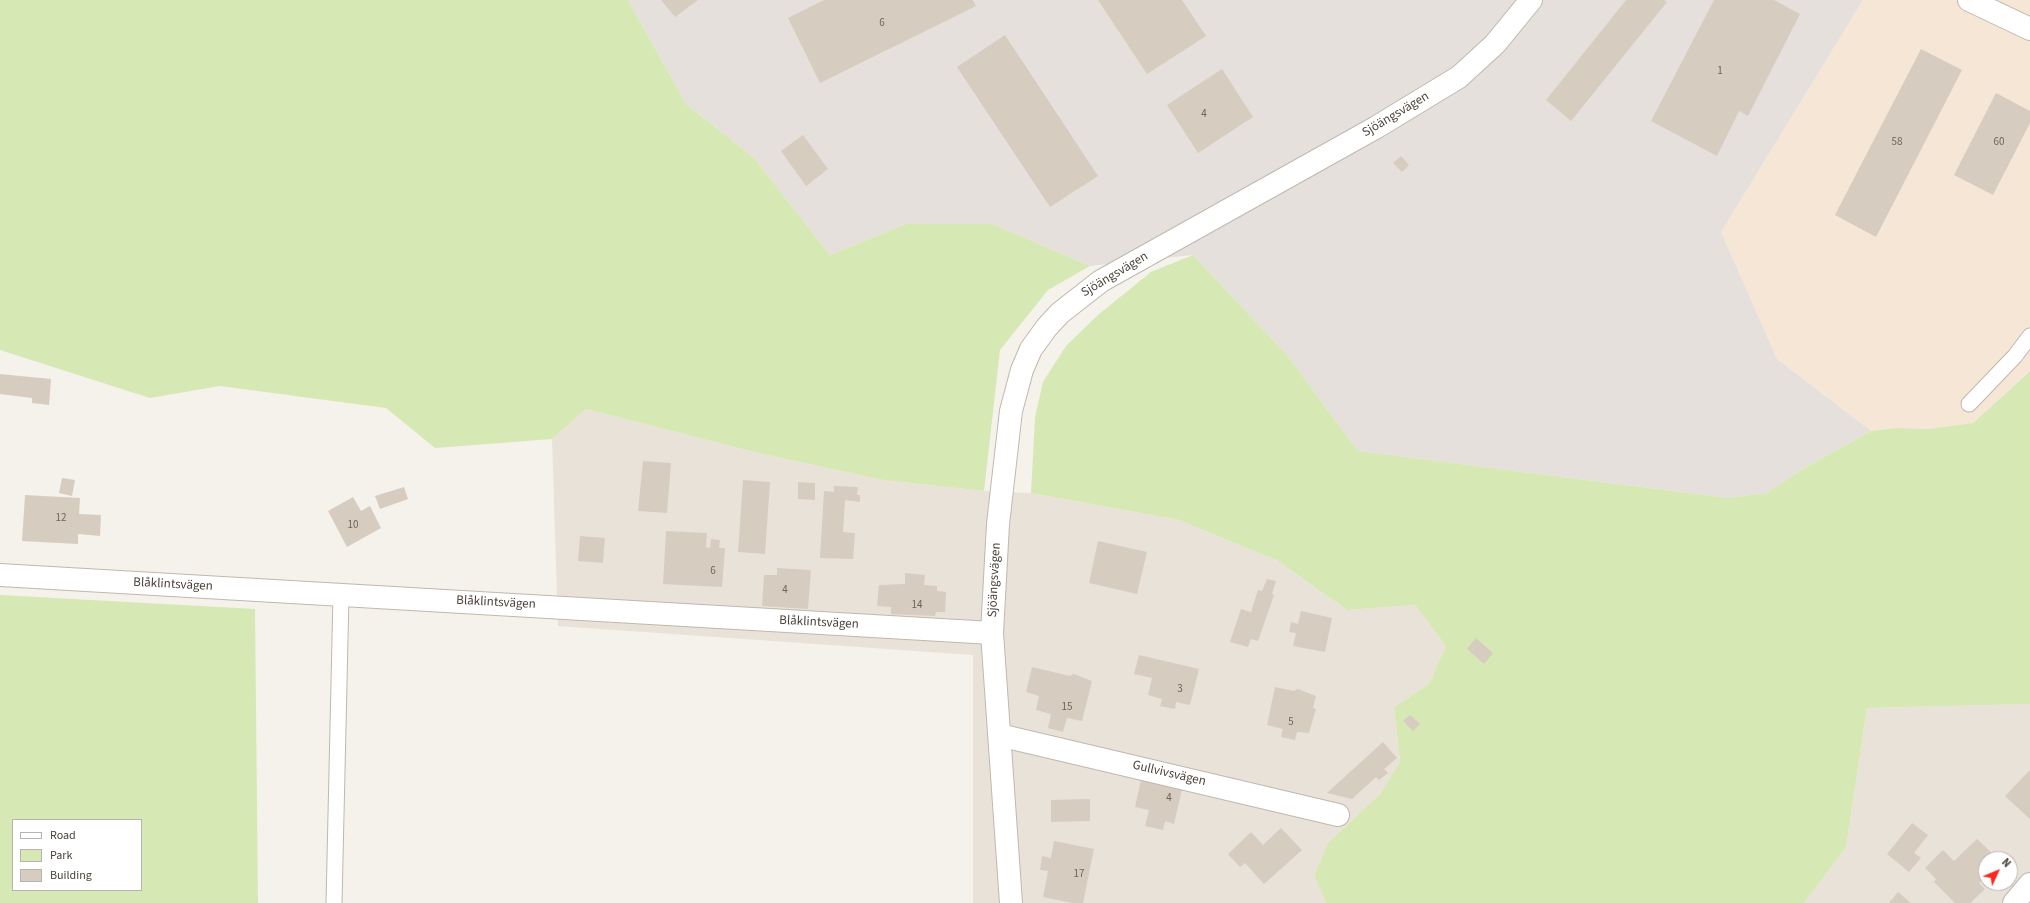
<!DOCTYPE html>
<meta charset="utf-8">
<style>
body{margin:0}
#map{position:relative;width:2030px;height:903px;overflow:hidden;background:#f5f1eb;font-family:"Source Sans 3",sans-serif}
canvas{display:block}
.legend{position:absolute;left:12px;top:819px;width:130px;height:72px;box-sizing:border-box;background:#fff;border:1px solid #b7b3af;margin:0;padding:5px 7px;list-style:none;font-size:12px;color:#4a4138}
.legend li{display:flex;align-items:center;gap:8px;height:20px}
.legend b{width:20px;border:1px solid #b7b3af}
.north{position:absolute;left:1978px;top:851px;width:40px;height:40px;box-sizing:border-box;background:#fff;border:1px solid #b7b3af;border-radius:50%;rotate:46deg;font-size:11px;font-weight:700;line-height:16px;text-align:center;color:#4a4138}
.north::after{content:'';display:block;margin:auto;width:14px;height:18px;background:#fb281c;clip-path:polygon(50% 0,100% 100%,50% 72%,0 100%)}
</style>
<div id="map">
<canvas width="2030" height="903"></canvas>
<ul class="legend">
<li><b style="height:5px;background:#fff"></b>Road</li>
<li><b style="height:11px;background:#d6e9b4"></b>Park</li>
<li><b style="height:11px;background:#d7ccc0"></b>Building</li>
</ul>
<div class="north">N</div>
</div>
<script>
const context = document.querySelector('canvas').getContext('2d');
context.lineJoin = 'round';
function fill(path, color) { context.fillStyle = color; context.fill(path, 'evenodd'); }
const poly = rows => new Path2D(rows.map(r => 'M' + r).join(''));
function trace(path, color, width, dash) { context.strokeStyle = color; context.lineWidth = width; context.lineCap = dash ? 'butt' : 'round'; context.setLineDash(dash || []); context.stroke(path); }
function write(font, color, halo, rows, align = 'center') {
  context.font = font + ' "Source Sans 3",sans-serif'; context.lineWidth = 3; context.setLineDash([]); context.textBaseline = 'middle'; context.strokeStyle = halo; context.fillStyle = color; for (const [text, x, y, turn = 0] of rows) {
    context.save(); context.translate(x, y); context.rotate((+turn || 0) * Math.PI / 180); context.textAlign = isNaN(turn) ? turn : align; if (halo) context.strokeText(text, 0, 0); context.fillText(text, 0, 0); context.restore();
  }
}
fill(poly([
 [586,409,758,453,883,480,984,491,1031,493,1179,520,1278,561,1347,610,1415,605,1446,646,1429,684,1394,707,1400,761,1381,793,1328,843,1314,875,1326,903,973,903,973,655,558,626,552,439],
 [2030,704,2030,903,1804,903,1846,847,1867,708],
 [1986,859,2010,859,2010,883,1986,883]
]), '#e9e2d9');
fill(poly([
 [1863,0,2030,0,2030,370,1973,423,1928,429,1896,428,1871,431,1777,359,1721,232]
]), '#f6e6d6');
fill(poly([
 [628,0,1863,0,1721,232,1777,359,1871,431,1801,470,1767,493,1728,498,1358,451,1287,355,1193,255,1090,266,993,224,906,224,830,255,754,158,686,104]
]), '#e5e0dc');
fill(poly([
 [0,0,628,0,686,104,754,158,830,255,906,224,993,224,1090,266,1048,290,1000,350,984,491,883,480,758,453,586,409,552,439,435,448,386,408,220,386,150,398,0,350],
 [1193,255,1287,355,1358,451,1728,498,1767,493,1801,470,1871,431,1896,428,1928,429,1973,423,2030,371,2030,704,1867,708,1846,847,1804,903,1326,903,1314,875,1328,843,1381,793,1400,761,1394,707,1429,684,1446,646,1415,605,1347,610,1278,561,1179,520,1031,493,1035,417,1043,382,1066,346,1098,315,1151,272],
 [0,595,255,609,258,903,0,903],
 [13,820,141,820,141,890,13,890]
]), '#d6e9b4');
fill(poly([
 [661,0,698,0,675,17],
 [824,0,973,0,976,6,820,83,788,18],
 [1098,0,1182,0,1206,36,1147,74],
 [1626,0,1664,0,1667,2,1571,121,1546,100],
 [1714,0,1774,0,1800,14,1748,116,1739,111,1717,156,1651,121],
 [1005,35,1098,176,1050,207,957,67],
 [1921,49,1962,70,1876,237,1835,215],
 [1222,69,1253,117,1198,153,1167,105],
 [1996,93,2030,111,2030,123,1993,195,1954,175],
 [803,135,828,169,806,186,781,151],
 [1401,156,1409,165,1402,172,1393,163],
 [0,374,51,379,49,405,32,403,32,398,0,394],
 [643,461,671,463,667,513,638,511],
 [62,478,75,480,72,496,59,493],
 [743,480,770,482,765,554,738,552],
 [798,482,815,483,815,500,798,499],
 [834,486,858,487,857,495,860,495,860,502,845,500,843,532,855,533,853,559,820,558,824,491,834,492],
 [404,487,408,499,380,509,375,496],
 [25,495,80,498,79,514,101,515,100,536,78,534,78,544,22,541],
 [353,497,361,511,370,506,381,528,347,547,328,511],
 [666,531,707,533,706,547,710,548,711,539,720,540,719,548,725,548,722,587,663,584],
 [580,536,605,538,603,563,578,561],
 [1098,541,1147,552,1137,594,1089,583],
 [777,568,811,570,808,609,762,606,764,575,777,575],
 [905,573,925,575,924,585,937,586,937,591,946,592,945,612,936,612,935,616,891,614,891,607,877,606,879,585,905,584],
 [1267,579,1276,581,1272,594,1274,595,1258,641,1251,639,1248,647,1230,642,1241,609,1251,612,1258,590,1262,591],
 [1301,611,1332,618,1325,652,1293,646,1296,633,1289,632,1291,622,1298,624],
 [1476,638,1493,653,1484,664,1467,649],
 [1139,655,1199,669,1190,705,1176,702,1175,709,1160,706,1162,699,1148,695,1152,678,1134,674],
 [1032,667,1070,676,1074,674,1092,681,1082,721,1067,718,1063,732,1048,728,1051,714,1036,710,1039,696,1026,692],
 [1275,687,1294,691,1298,689,1316,696,1313,708,1316,709,1309,733,1297,732,1295,740,1281,737,1283,729,1267,725],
 [1410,715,1420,724,1413,731,1403,721],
 [1383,742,1397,758,1384,769,1388,773,1379,780,1376,777,1352,799,1327,793],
 [2030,770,2030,819,2005,796],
 [1141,780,1182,789,1174,824,1165,821,1163,830,1145,826,1149,810,1135,807],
 [1090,799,1090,821,1051,822,1051,800],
 [1912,823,1928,835,1914,853,1921,858,1909,872,1887,854],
 [1281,828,1302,850,1264,884,1245,863,1240,867,1228,854,1251,832,1263,845],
 [1977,839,1998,859,1986,859,1986,876,1979,883,1985,889,1970,903,1955,903,1934,882,1936,879,1925,868,1943,850,1954,861],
 [1054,841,1094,849,1083,903,1072,903,1043,897,1048,871,1040,870,1042,856,1051,858],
 [1898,892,1911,903,1889,903]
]), '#d7ccc0');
const service = poly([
 [1969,404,2015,356,2030,336],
 [334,903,341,595]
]);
const minor = poly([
 [1969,0,2030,29],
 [0,575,992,633],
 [999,735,1338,815],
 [1011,903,992,633,998,524,1011,411,1022,370,1031,349,1047,327,1060,313,1101,281,1375,128,1459,77,1495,44,1531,0],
 [2014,903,2030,884]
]);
trace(service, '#c1b8ad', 17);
trace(minor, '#c1b8ad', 24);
trace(service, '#fff', 15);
trace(minor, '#fff', 22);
write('11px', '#6d645a', null, [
 ["6",882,24],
 ["1",1720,72],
 ["4",1204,115],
 ["58",1897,143],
 ["60",1999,143],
 ["12",61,519],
 ["10",353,526],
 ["6",713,572],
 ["4",785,591],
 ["14",917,606],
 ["3",1180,690],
 ["15",1067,708],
 ["5",1291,723],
 ["4",1169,799],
 ["17",1079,875]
]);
write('13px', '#4a4138', '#fff', [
 ["Sjöängsvägen",1396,115,-31],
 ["Sjöängsvägen",1115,275,-31],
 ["Sjöängsvägen",995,580,-87],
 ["Blåklintsvägen",173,585,3],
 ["Blåklintsvägen",496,603,3],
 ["Blåklintsvägen",819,623,3],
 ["Gullvivsvägen",1169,774,13]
]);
</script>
